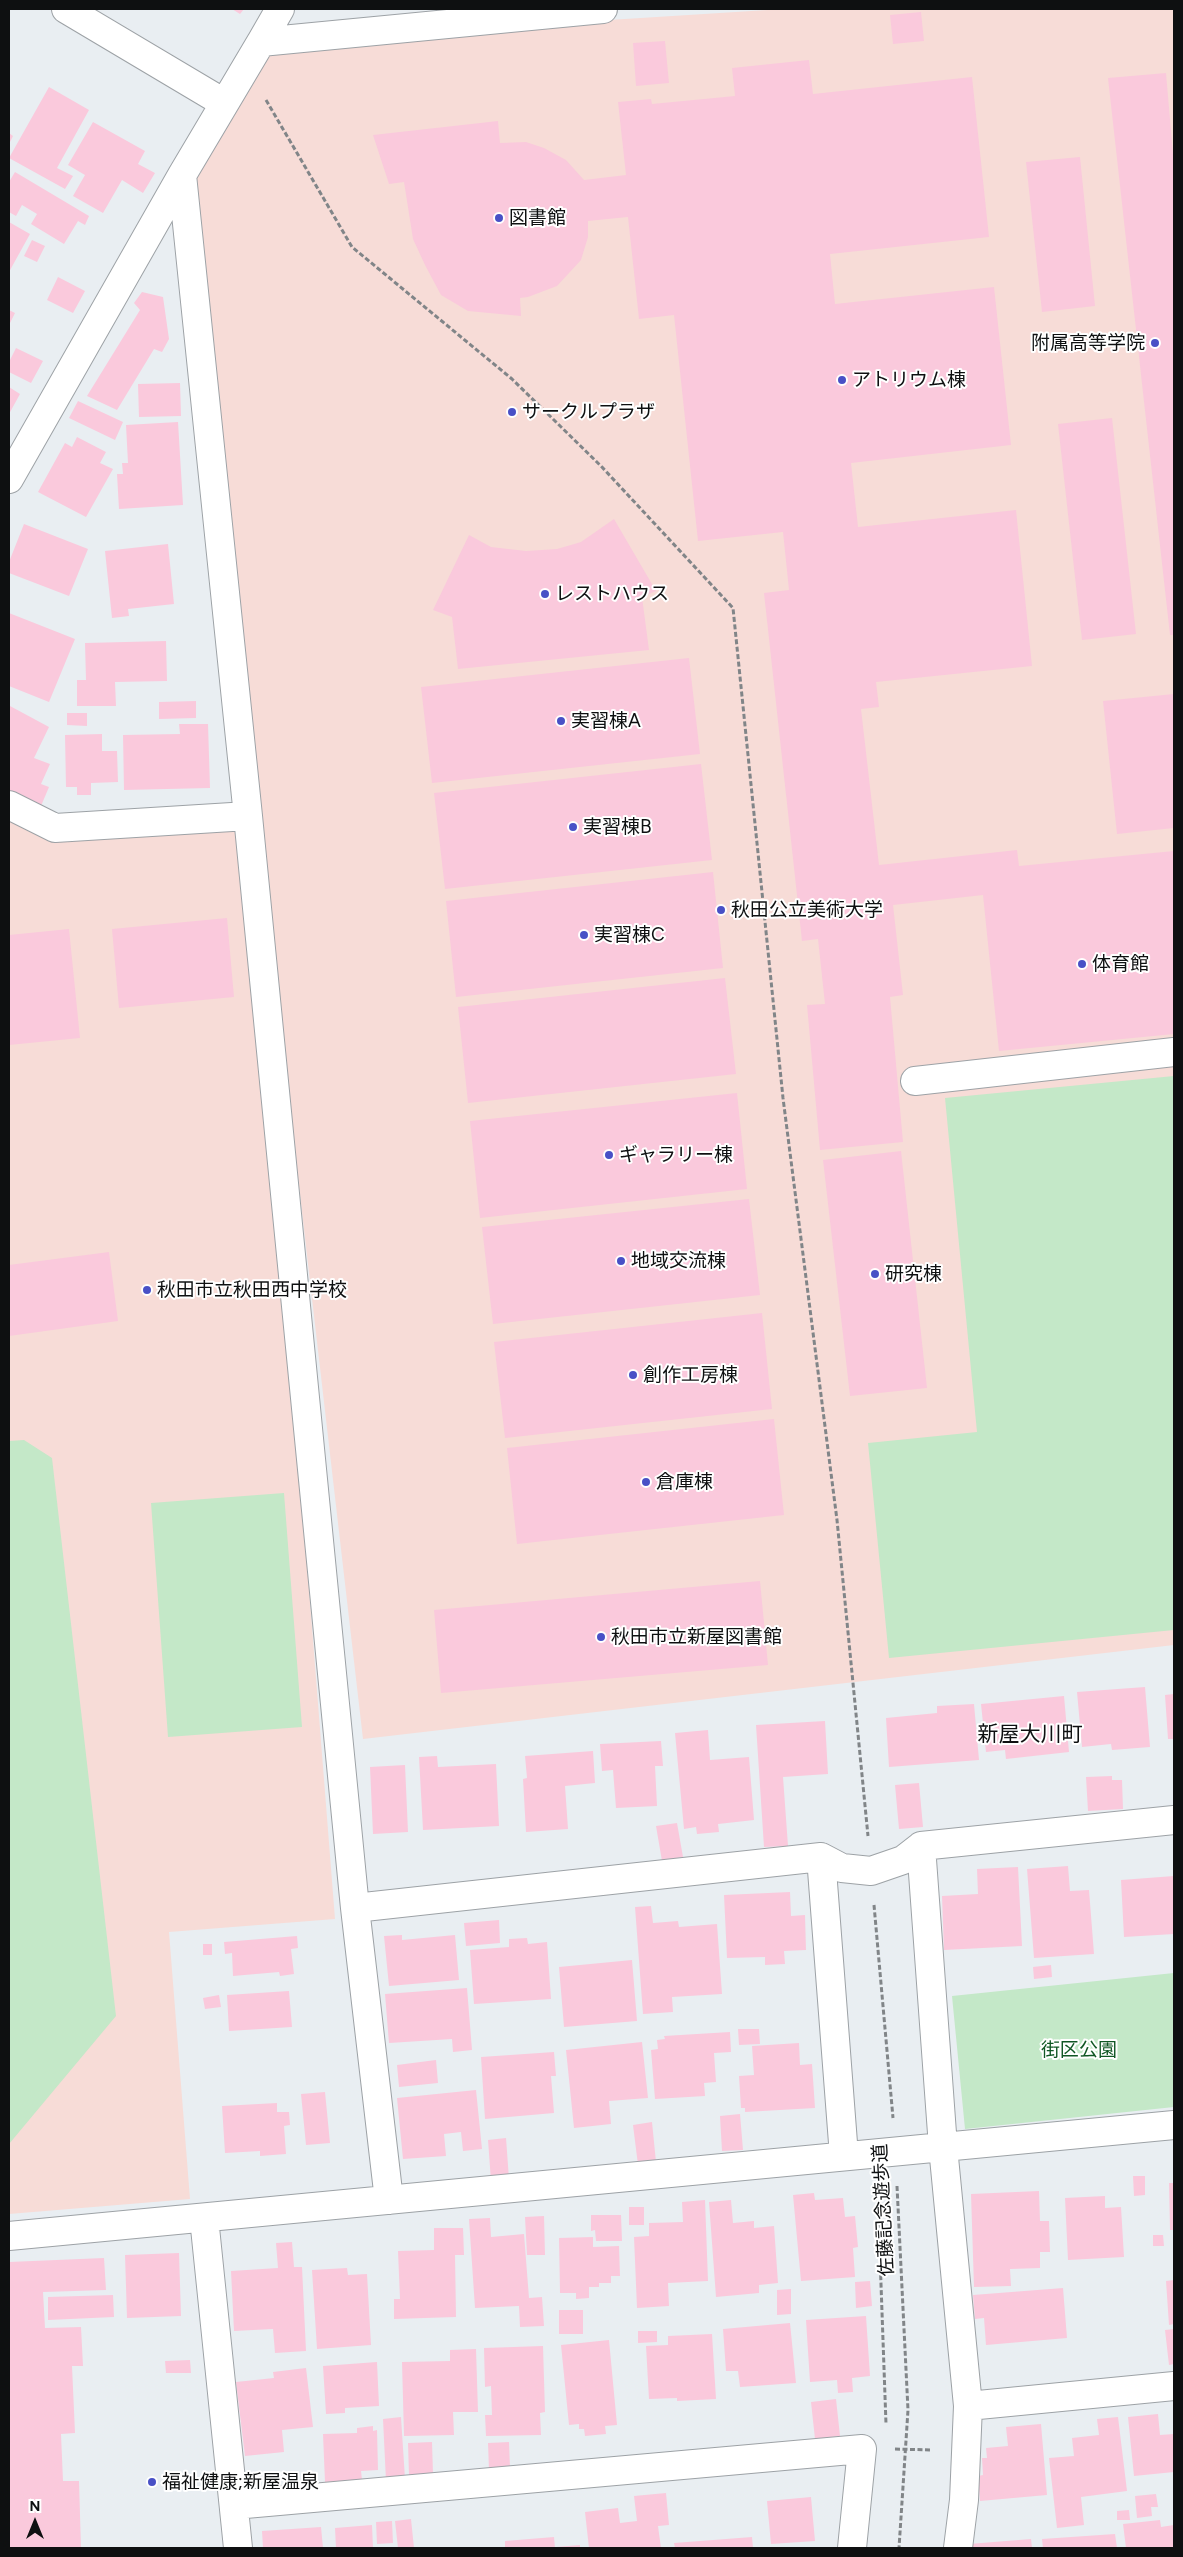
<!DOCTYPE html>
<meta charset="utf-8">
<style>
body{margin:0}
#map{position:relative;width:1183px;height:2557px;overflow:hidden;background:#e9eef2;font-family:Figtree,sans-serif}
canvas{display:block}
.frame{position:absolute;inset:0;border:10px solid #0e1011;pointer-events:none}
.north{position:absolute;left:10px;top:2497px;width:50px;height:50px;-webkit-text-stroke:4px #fff;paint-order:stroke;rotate:0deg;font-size:14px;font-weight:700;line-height:20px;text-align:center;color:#0e1011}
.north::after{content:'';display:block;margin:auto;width:18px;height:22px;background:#0e1011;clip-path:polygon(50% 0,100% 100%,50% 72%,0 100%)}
</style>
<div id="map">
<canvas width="1183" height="2557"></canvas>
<div class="frame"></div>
<div class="north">N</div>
</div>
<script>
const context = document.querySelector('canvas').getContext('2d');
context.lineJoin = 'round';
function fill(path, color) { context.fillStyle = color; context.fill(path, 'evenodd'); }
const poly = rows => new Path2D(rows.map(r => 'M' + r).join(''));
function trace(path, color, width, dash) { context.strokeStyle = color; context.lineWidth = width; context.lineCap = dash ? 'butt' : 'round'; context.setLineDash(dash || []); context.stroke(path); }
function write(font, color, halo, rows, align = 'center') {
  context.font = font + ' Figtree,"Noto Sans JP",sans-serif'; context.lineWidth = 4; context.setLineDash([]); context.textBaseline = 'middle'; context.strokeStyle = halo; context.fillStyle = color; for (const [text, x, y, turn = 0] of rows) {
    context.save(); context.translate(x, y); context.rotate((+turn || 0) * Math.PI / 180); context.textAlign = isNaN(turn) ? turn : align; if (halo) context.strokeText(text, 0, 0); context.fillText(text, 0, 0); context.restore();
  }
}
fill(poly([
 [783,9,1174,9,1174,1645,363,1739,182,175,261,42],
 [9,805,55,828,248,816,335,1919,169,1932,190,2199,9,2214]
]), '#f7dcd7');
fill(poly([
 [1174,1076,1174,1630,889,1658,868,1443,977,1432,945,1098],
 [24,1440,52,1458,116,2016,9,2144,9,1441],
 [284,1493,302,1727,168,1737,151,1503],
 [1174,1973,1174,2107,965,2129,952,1996]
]), '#c4e8c8');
fill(poly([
 [232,9,244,9,240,14],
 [921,12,924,41,893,44,890,15],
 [665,41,669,83,636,86,633,43],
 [809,60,813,94,972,77,989,237,830,254,835,304,994,287,1011,445,851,463,858,527,1016,510,1032,666,876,682,879,707,861,709,879,865,1017,850,1019,866,1174,851,1174,1034,999,1051,983,895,893,905,903,995,890,997,903,1142,820,1150,807,1005,825,1004,818,939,802,941,764,593,789,590,783,532,698,541,674,315,639,319,628,217,588,221,588,237,581,260,557,286,528,297,520,298,521,316,468,311,441,295,425,265,413,239,404,182,389,184,373,135,498,121,500,143,526,142,544,148,566,160,584,180,626,175,618,102,651,99,652,104,735,96,732,68],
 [1166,73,1174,166,1174,635,1170,635,1108,78],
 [49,87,89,110,57,168,73,176,65,189,9,158],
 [93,122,145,151,138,164,155,173,143,193,122,180,103,213,73,196,85,175,68,165],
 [9,133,13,136,9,144],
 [1080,157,1095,306,1042,312,1026,162],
 [15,172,89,216,85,225,78,221,64,244,31,224,37,214,22,205,16,216,9,212,9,182],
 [9,222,30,234,9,272],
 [32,240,45,246,37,262,24,256],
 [58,277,85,291,73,313,47,300],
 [142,292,163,297,169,339,162,352,154,349,117,410,87,396,140,310,134,303],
 [9,310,15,313,9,325],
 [16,348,43,361,31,383,9,372,9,362],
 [180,383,181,416,139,417,138,384],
 [9,387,20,394,9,414],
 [78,401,123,422,115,440,69,418],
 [1112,418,1136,634,1082,640,1058,424],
 [178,422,183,505,119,509,117,474,123,474,122,463,128,463,126,425],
 [77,437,106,452,100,463,113,469,86,517,38,492,65,443,72,447],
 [614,519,656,591,642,597,649,650,458,669,452,617,433,610,469,535,491,547,526,551,557,549,581,542],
 [24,524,88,549,69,596,9,573,9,562],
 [168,544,174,604,128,609,129,616,112,618,105,551],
 [9,613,75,639,49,702,9,686],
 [166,641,167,681,115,682,116,706,77,706,77,680,86,680,85,643],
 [689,658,700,754,432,783,421,687],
 [1174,694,1174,828,1117,834,1103,701],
 [196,701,196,718,159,719,159,702],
 [10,706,49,727,34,758,50,764,41,784,49,787,41,806,9,791],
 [67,713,87,713,87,726,67,725],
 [179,724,208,724,210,788,124,790,123,735,180,734],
 [102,734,102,751,117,751,118,782,91,783,91,795,77,795,77,787,66,787,65,735],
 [701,764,712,860,445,889,434,793],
 [713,872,723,968,456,997,446,901],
 [227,918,234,997,119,1008,112,929],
 [69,929,80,1038,9,1045,9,935],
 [725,978,736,1074,468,1103,458,1007],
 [737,1093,747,1189,480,1218,470,1121],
 [901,1151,927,1388,850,1396,823,1160],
 [749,1199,760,1295,493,1324,482,1227],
 [109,1252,118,1321,9,1336,9,1265],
 [762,1313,772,1409,505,1438,494,1342],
 [774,1419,784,1515,517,1544,507,1448],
 [760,1581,768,1665,441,1693,434,1610],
 [1145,1687,1150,1747,1112,1750,1111,1744,1082,1747,1077,1692],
 [1174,1694,1174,1739,1168,1739,1165,1695],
 [1064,1696,1069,1752,1006,1759,1005,1750,986,1752,981,1704],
 [974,1704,979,1760,889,1767,886,1718,937,1713,937,1706],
 [825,1721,828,1774,783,1777,788,1846,764,1847,756,1725],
 [708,1730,710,1760,749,1757,754,1820,718,1824,719,1832,697,1834,696,1827,684,1829,675,1733],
 [661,1741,663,1766,655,1766,657,1806,616,1808,613,1770,602,1771,600,1744],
 [593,1751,595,1783,565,1786,568,1829,526,1832,523,1779,527,1778,525,1756],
 [437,1756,438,1767,496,1764,499,1826,423,1830,419,1757],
 [405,1765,408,1832,373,1834,370,1767],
 [1112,1776,1112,1780,1122,1780,1123,1809,1088,1811,1086,1777],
 [919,1783,923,1827,899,1829,895,1785],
 [677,1823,683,1857,662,1861,656,1826],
 [1068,1866,1070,1891,1089,1890,1094,1954,1034,1958,1027,1869],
 [1018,1867,1022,1946,944,1950,942,1896,978,1894,977,1869],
 [1174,1876,1174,1934,1124,1937,1121,1880],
 [790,1892,791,1916,805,1915,806,1950,784,1951,785,1964,765,1965,765,1957,727,1958,724,1895],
 [651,1906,653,1923,678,1921,679,1927,717,1924,722,1994,672,1997,673,2012,643,2014,635,1907],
 [499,1920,500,1943,466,1946,464,1923],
 [402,1935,402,1940,455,1935,459,1980,389,1986,384,1936],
 [297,1936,298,1948,291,1949,294,1974,280,1976,279,1972,233,1976,232,1953,225,1954,224,1942],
 [527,1938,528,1944,547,1942,551,1999,474,2004,470,1950,509,1947,509,1939],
 [203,1944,212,1944,212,1955,203,1955],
 [632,1960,637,2021,564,2027,559,1967],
 [1051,1965,1052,1977,1034,1979,1033,1967],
 [467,1988,472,2050,453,2052,452,2039,389,2043,385,1994],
 [289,1991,292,2027,229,2031,227,1995],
 [219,1995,221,2007,205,2009,203,1998],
 [738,2029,759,2029,760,2044,739,2045],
 [730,2032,731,2052,714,2053,716,2082,704,2083,705,2096,655,2099,651,2050,658,2049,657,2040,665,2039,664,2036],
 [642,2042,648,2098,609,2101,611,2124,574,2128,566,2050],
 [799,2043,800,2065,812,2064,815,2108,745,2112,745,2108,741,2108,739,2076,754,2075,752,2046],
 [554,2052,556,2076,551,2076,554,2113,485,2119,481,2057],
 [436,2060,438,2083,399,2087,397,2065],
 [476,2090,482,2149,463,2151,461,2132,444,2134,446,2156,403,2159,397,2098],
 [325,2092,330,2143,306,2145,301,2094],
 [277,2103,277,2112,289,2112,290,2125,284,2126,286,2154,260,2156,260,2151,225,2153,222,2106],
 [740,2114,743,2150,722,2151,720,2116],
 [652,2122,656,2162,638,2165,633,2125],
 [506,2138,509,2179,491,2181,488,2140],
 [1133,2176,1145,2176,1145,2195,1134,2196],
 [1169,2183,1174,2183,1174,2230,1170,2230],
 [1039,2191,1040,2221,1049,2221,1050,2252,1040,2252,1040,2268,1010,2269,1011,2286,974,2287,971,2194],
 [814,2193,815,2200,843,2198,845,2217,855,2216,858,2247,853,2248,855,2277,801,2281,793,2195],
 [1105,2196,1105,2208,1121,2207,1124,2257,1068,2260,1065,2198],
 [705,2200,708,2281,668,2283,669,2306,637,2308,634,2237,649,2236,649,2223,683,2222,682,2202],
 [731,2200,733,2223,754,2221,754,2228,774,2226,778,2283,759,2285,759,2293,716,2297,709,2202],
 [629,2207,644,2207,644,2225,629,2225],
 [591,2215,621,2215,622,2241,596,2241,595,2230,591,2231],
 [544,2216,545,2255,527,2255,525,2217],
 [490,2218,491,2237,524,2234,529,2298,542,2297,544,2326,520,2327,519,2306,475,2308,469,2219],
 [434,2228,463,2228,464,2255,455,2255,456,2317,394,2319,394,2299,400,2299,398,2251,434,2250],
 [1153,2235,1163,2235,1164,2246,1153,2246],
 [593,2237,593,2247,619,2246,620,2276,611,2276,611,2283,599,2283,599,2287,589,2287,589,2298,576,2299,576,2293,560,2293,559,2238],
 [292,2242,294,2267,302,2267,306,2351,275,2353,273,2329,234,2331,231,2271,278,2268,276,2243],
 [179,2253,181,2316,127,2318,125,2255],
 [104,2258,106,2290,43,2292,45,2328,81,2327,83,2366,72,2366,75,2433,61,2434,63,2481,79,2481,81,2548,9,2548,9,2262],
 [347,2268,348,2275,367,2274,371,2345,317,2349,312,2270],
 [1174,2280,1174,2324,1169,2325,1166,2281],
 [870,2281,872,2306,856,2308,855,2282],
 [1063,2288,1067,2338,986,2345,984,2318,975,2319,973,2295],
 [791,2289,791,2314,777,2315,777,2290],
 [113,2295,114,2317,48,2320,48,2297],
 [559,2310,583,2310,583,2334,559,2334],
 [866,2316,870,2376,852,2378,853,2392,838,2393,837,2380,810,2382,806,2320],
 [790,2323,796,2383,740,2387,738,2371,726,2371,723,2329],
 [1174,2329,1174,2364,1169,2365,1165,2330],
 [638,2331,657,2331,657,2342,638,2343],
 [712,2334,716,2399,677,2401,677,2398,649,2399,646,2346,668,2345,668,2336],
 [609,2340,617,2425,605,2426,606,2434,585,2436,584,2429,579,2429,579,2424,569,2425,561,2345],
 [543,2346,545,2412,540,2413,541,2435,486,2436,485,2415,492,2415,491,2386,485,2387,484,2348],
 [476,2349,478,2412,453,2412,454,2435,404,2436,402,2362,450,2361,450,2350],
 [190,2360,191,2373,166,2373,165,2361],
 [377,2362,379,2406,345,2408,345,2413,326,2414,323,2366],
 [306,2368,313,2427,282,2430,284,2452,245,2456,236,2382,274,2378,273,2372],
 [836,2399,840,2436,815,2439,811,2402],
 [1158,2414,1160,2435,1174,2434,1174,2472,1134,2476,1128,2417],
 [401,2417,405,2479,386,2481,383,2419],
 [1118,2417,1127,2491,1081,2497,1084,2525,1057,2528,1049,2458,1074,2456,1072,2438,1099,2435,1097,2419],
 [1041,2424,1047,2495,980,2501,978,2476,983,2475,982,2458,987,2458,986,2448,1008,2446,1006,2427],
 [373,2426,373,2431,377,2430,378,2470,361,2471,362,2480,325,2482,323,2434,357,2433,357,2428],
 [432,2442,433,2474,409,2475,408,2443],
 [509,2442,510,2468,489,2470,488,2443],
 [666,2493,669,2525,658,2526,661,2548,589,2548,585,2512,618,2508,620,2523,637,2521,634,2496],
 [1156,2494,1158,2507,1151,2507,1152,2516,1137,2518,1135,2496],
 [811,2497,815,2541,771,2544,767,2501],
 [1129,2510,1130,2520,1117,2520,1117,2511],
 [411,2519,414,2548,398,2548,395,2521],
 [1160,2520,1161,2527,1174,2525,1174,2548,1126,2548,1123,2524],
 [392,2521,393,2543,377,2544,376,2522],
 [372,2525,373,2548,336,2548,335,2528],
 [321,2527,323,2548,263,2548,262,2531],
 [1115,2534,1117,2548,1043,2548,1042,2539],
 [554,2537,555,2548,505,2548,505,2541],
 [752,2537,753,2548,675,2548,674,2543],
 [1031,2539,1032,2548,969,2548,969,2544],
 [580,2545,580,2548,556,2548,556,2547]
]), '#fac9dc');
const minor = poly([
 [66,9,224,103],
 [261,42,280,9],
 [182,175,248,816,355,1908,389,2200],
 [9,479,182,175,261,42,603,9],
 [9,805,55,828,248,816],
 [915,1081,1174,1052],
 [921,1846,943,2147,968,2406,964,2500,958,2548],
 [821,1857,844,2156],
 [355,1908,821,1857,842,1868,871,1871,903,1860,921,1846,1174,1820],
 [204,2218,238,2548],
 [9,2236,1174,2125],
 [968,2406,1174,2386],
 [234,2505,862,2449,852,2548]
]);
trace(minor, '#9da2a6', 30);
trace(poly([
 [266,100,352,247,512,379,601,466,733,608,783,1098,837,1520,868,1836],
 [874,1905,893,2118],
 [883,2186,878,2200,886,2424],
 [897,2186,908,2410,899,2548],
 [895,2449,932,2450]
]), '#818588', 3, [5, 2.5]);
trace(minor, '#fff', 28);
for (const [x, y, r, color] of [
 [499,218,5,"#4850c6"],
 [1155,343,5,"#4850c6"],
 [842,380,5,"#4850c6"],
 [512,412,5,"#4850c6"],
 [545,594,5,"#4850c6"],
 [561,721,5,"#4850c6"],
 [573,827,5,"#4850c6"],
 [721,910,5,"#4850c6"],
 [584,935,5,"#4850c6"],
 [1082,964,5,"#4850c6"],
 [609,1155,5,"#4850c6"],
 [621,1261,5,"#4850c6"],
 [875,1274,5,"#4850c6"],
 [147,1290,5,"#4850c6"],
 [633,1375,5,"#4850c6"],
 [646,1482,5,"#4850c6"],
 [601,1637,5,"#4850c6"],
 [152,2482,5,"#4850c6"]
]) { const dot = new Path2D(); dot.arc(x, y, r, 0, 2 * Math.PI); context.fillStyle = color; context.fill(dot); trace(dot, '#fff', 2); }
write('19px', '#0e1011', '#fff', [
 ["図書館",509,218],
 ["附属高等学院",1145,343,"right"],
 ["アトリウム棟",852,380],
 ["サークルプラザ",522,412],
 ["レストハウス",555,594],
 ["実習棟A",571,721],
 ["実習棟B",583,827],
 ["秋田公立美術大学",731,910],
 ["実習棟C",594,935],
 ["体育館",1092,964],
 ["ギャラリー棟",619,1155],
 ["地域交流棟",631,1261],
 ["研究棟",885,1274],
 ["秋田市立秋田西中学校",157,1290],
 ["創作工房棟",643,1375],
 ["倉庫棟",656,1482],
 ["秋田市立新屋図書館",611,1637],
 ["福祉健康;新屋温泉",162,2482]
], 'left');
write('19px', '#105724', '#fff', [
 ["街区公園",1079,2050]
]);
write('19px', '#0e1011', '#fff', [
 ["佐藤記念遊歩道",884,2210,-93]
]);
write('21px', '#0e1011', '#fff', [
 ["新屋大川町",1030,1735]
]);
</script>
